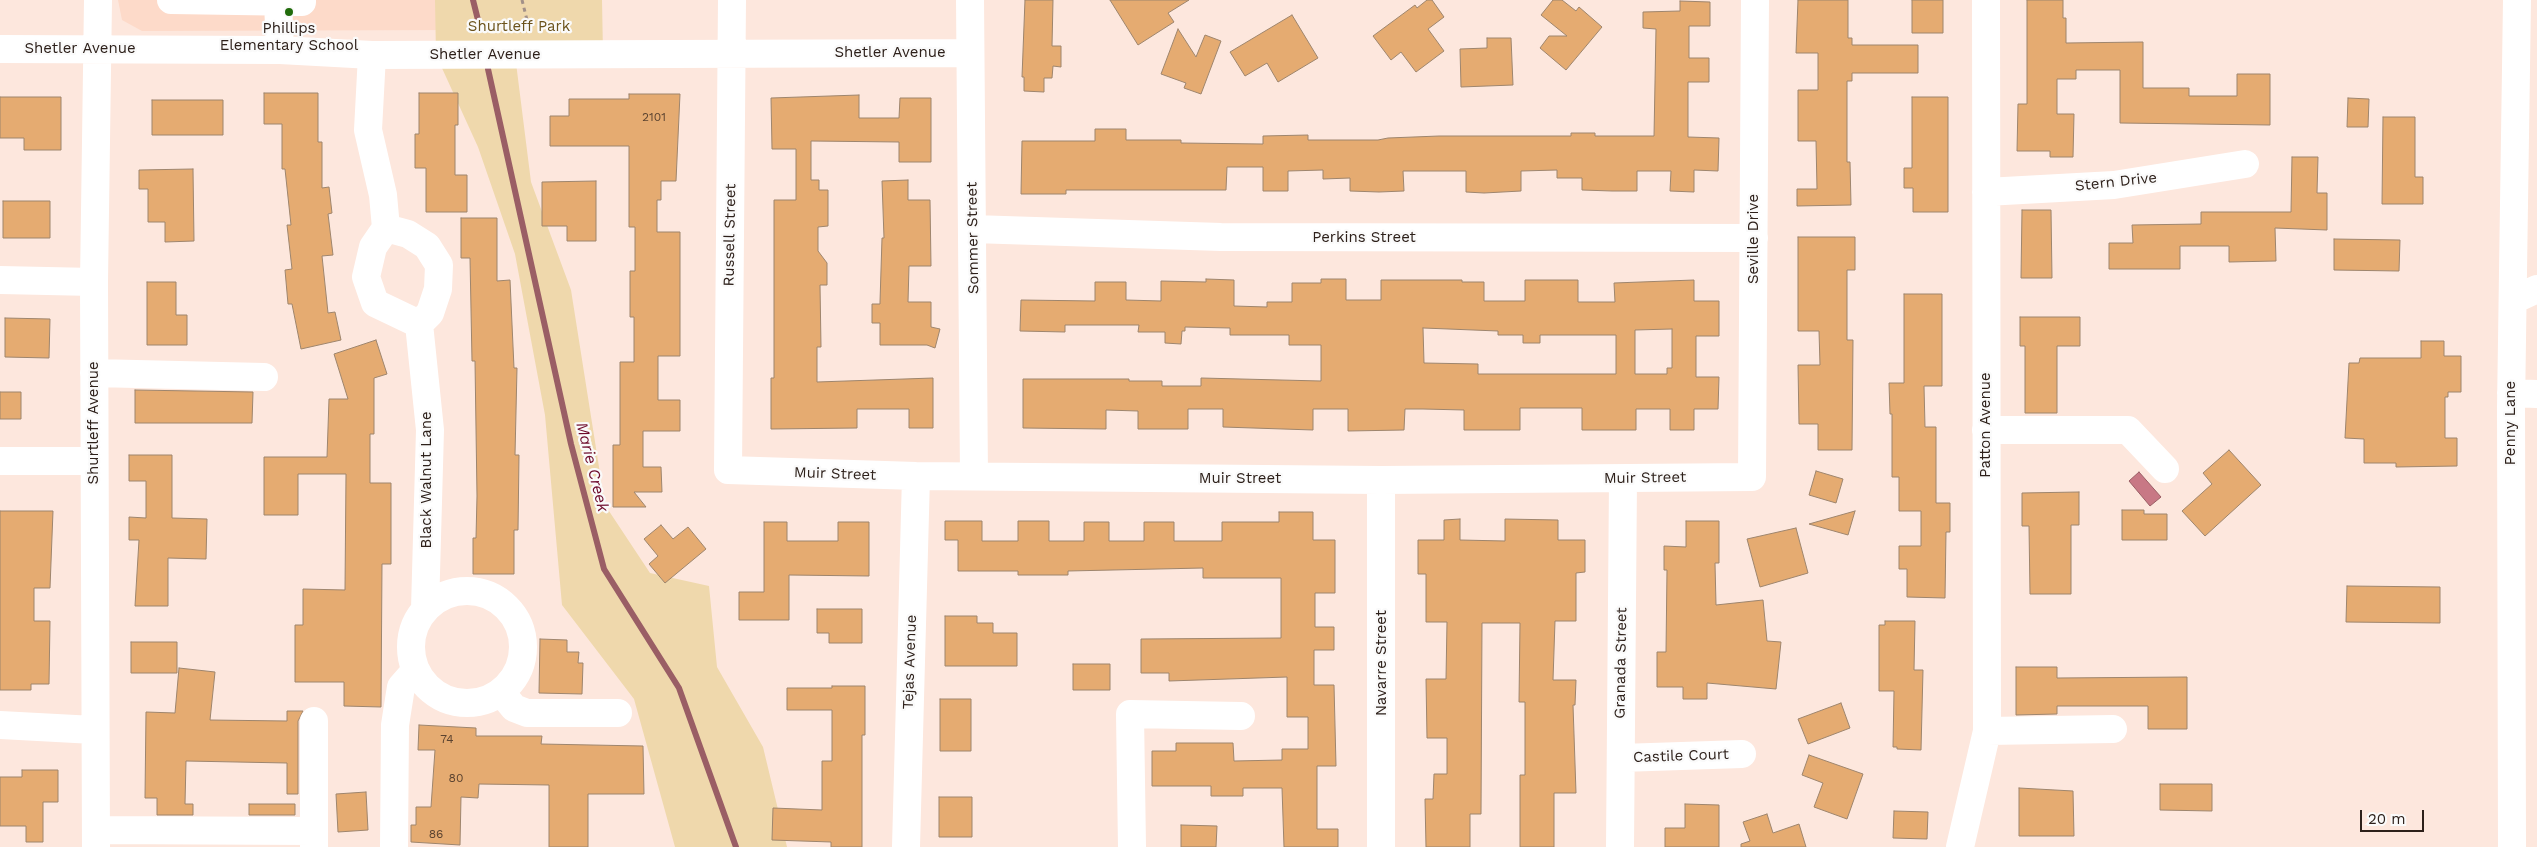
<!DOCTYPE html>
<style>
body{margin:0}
#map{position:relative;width:2537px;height:847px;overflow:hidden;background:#fde7dd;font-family:"Work Sans",sans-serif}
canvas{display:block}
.scale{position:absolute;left:2360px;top:810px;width:64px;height:22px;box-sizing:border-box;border:2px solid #2d201a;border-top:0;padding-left:6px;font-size:15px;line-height:18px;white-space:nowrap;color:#2d201a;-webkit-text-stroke:4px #fafafa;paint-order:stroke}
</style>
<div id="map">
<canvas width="2537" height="847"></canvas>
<div class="scale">20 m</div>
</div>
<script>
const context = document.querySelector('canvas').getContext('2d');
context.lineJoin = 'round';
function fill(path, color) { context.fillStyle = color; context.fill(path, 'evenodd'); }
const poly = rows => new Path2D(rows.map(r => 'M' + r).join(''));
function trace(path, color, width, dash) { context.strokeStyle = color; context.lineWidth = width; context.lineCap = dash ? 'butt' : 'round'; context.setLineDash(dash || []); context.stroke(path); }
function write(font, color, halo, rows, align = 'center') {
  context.font = font + ' "Work Sans",sans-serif'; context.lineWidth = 4.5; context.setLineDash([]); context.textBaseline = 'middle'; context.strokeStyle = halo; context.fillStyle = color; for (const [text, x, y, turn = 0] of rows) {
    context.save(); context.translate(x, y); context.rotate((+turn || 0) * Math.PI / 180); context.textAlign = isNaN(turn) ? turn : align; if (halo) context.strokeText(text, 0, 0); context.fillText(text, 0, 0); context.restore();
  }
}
fill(poly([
 [118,0,457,0,458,30,142,31,122,20]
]), '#fddac9');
fill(poly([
 [435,0,602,0,603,54,515,55,531,182,571,290,605,505,650,573,709,586,717,667,763,747,787,847,675,847,634,699,562,605,545,415,515,254,478,147,436,55]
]), '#efd8ac');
const water = poly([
 [2139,472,2161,497,2150,506,2129,481,2139,472]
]);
fill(water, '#c87885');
trace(water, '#9a5e65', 1);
trace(poly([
 [473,0,478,20],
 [488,69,571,444,604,569,679,688,736,847]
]), '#9a5e65', 6);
const building = poly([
 [1025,0,1053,0,1052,46,1061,46,1061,67,1053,66,1052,78,1044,78,1044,92,1024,91,1024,77,1022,77,1025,0],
 [1110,0,1189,0,1168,13,1174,22,1138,45,1110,0],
 [1427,0,1432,0,1444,17,1428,29,1444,51,1416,72,1401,52,1391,60,1373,36,1415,5,1417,8,1427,0],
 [1553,0,1562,0,1576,11,1579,7,1602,27,1566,70,1540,48,1549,36,1567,36,1541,15,1553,0],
 [1798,0,1848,0,1848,38,1852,38,1852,45,1918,45,1918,73,1852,73,1852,81,1847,81,1847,162,1850,162,1851,205,1797,206,1797,189,1817,189,1816,141,1798,141,1798,90,1818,90,1818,53,1796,53,1798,0],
 [1912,0,1943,0,1943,33,1912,33,1912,0],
 [2027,0,2063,0,2063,18,2066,18,2066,43,2143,42,2143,88,2189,88,2189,96,2237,96,2237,74,2270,74,2270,125,2120,123,2120,70,2076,70,2076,79,2057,79,2057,114,2074,114,2073,157,2050,157,2050,151,2017,151,2018,104,2027,104,2027,0],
 [1680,1,1710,2,1710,26,1689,26,1689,58,1709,58,1709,82,1688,82,1688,137,1719,138,1718,171,1694,170,1694,192,1670,191,1671,171,1637,171,1637,191,1612,191,1582,190,1582,178,1557,178,1557,170,1521,171,1521,191,1484,193,1466,192,1466,171,1403,171,1404,191,1379,192,1350,191,1350,178,1323,179,1323,170,1288,171,1288,191,1263,191,1263,167,1227,167,1226,190,1066,190,1066,194,1021,194,1022,141,1095,141,1095,129,1126,129,1126,140,1181,140,1181,143,1263,144,1263,136,1308,135,1308,140,1378,140,1388,138,1439,136,1571,136,1571,133,1595,133,1595,136,1654,136,1656,29,1643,28,1643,12,1680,11,1680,1],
 [1292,15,1318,58,1278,82,1267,63,1245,76,1230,52,1292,15],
 [1178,29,1196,57,1205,35,1221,41,1201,94,1184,88,1186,83,1161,74,1178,29],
 [1487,38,1511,38,1513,85,1461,87,1460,49,1487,48,1487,38],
 [264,93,318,93,318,142,322,142,322,188,329,187,332,213,328,214,333,255,322,256,328,313,335,312,341,340,301,349,292,304,288,304,285,270,292,269,287,225,291,225,285,169,282,169,282,124,264,124,264,93],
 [419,93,458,93,458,125,455,125,455,175,467,175,467,212,426,212,426,168,415,168,415,134,419,134,419,93],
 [629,94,680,94,676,181,661,181,661,200,657,200,657,232,680,232,680,356,658,356,658,400,680,400,680,431,643,431,643,467,661,467,662,492,634,492,646,507,613,507,613,445,620,445,620,362,634,362,634,317,630,317,630,271,635,271,635,227,629,227,629,146,550,146,550,116,569,116,569,99,629,99,629,94],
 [859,95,859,118,899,118,900,98,931,98,931,162,899,162,899,142,811,141,811,180,819,180,819,190,828,190,828,226,818,227,818,251,827,263,827,285,820,285,821,347,817,347,817,382,933,378,933,428,909,428,909,409,857,409,857,428,771,429,771,378,774,378,774,200,796,200,796,149,772,149,771,98,859,95],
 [0,97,61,97,61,150,24,150,24,138,0,138,0,97],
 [1912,97,1948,97,1948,212,1913,212,1913,188,1904,188,1904,168,1912,168,1912,97],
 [2348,98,2369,99,2368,127,2347,127,2348,98],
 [152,100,223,100,223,135,152,135,152,100],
 [2383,117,2415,117,2415,177,2423,177,2423,204,2382,204,2383,117],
 [2292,157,2318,157,2317,193,2327,193,2327,230,2275,228,2276,261,2229,262,2229,246,2180,246,2180,269,2109,269,2109,243,2133,243,2132,225,2201,224,2201,212,2291,212,2292,157],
 [193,169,194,241,165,242,165,222,148,222,148,189,139,189,139,170,193,169],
 [908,180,908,200,930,200,931,266,909,266,908,302,931,302,931,327,940,329,935,348,927,345,880,345,880,323,872,323,872,304,880,304,880,302,882,238,884,238,882,181,908,180],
 [596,181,596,241,567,241,567,226,542,226,542,182,596,181],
 [3,201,50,201,50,238,3,238,3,201],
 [2022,210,2051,210,2052,278,2021,278,2022,210],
 [461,218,497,218,497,281,510,280,514,368,517,368,515,455,519,455,518,530,514,530,514,574,473,574,473,538,476,538,477,496,475,361,472,361,470,258,461,258,461,218],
 [1798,237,1855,237,1855,270,1847,270,1847,340,1853,340,1852,450,1818,450,1818,424,1799,424,1798,365,1820,365,1819,331,1798,331,1798,237],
 [2334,239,2400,240,2399,271,2334,270,2334,239],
 [1206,279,1234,280,1234,306,1267,307,1267,302,1292,302,1292,283,1321,283,1321,279,1346,279,1346,300,1381,300,1381,280,1462,280,1462,282,1484,282,1484,301,1525,301,1525,280,1578,280,1578,302,1615,302,1614,283,1694,280,1694,301,1719,301,1719,336,1696,336,1696,377,1719,377,1718,409,1694,409,1694,430,1670,430,1670,409,1636,409,1636,430,1582,430,1582,408,1520,408,1520,430,1464,430,1464,410,1423,409,1405,409,1404,430,1348,431,1348,409,1313,409,1313,430,1223,427,1223,409,1188,409,1188,429,1138,429,1138,411,1106,410,1106,429,1023,428,1023,379,1129,379,1129,381,1162,381,1162,386,1201,386,1201,378,1321,381,1321,345,1289,345,1289,335,1230,335,1230,328,1185,327,1185,331,1182,331,1181,344,1165,343,1165,332,1138,332,1139,325,1065,325,1065,332,1020,331,1021,300,1095,301,1095,282,1126,282,1126,300,1161,301,1161,281,1206,282,1206,279],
 [1423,328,1498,331,1498,335,1523,335,1523,343,1540,343,1540,335,1616,335,1616,374,1478,374,1478,364,1424,363,1423,328],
 [1672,329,1672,368,1667,368,1667,374,1635,374,1635,330,1672,329],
 [147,282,176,282,176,315,187,315,187,345,147,345,147,282],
 [1904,294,1942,294,1942,386,1924,386,1925,427,1936,427,1936,503,1950,503,1950,532,1946,532,1945,598,1907,597,1907,569,1899,569,1899,546,1921,546,1921,511,1899,511,1899,477,1892,477,1892,414,1890,414,1889,383,1904,383,1904,294],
 [2020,317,2080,317,2080,346,2057,346,2057,413,2025,413,2025,346,2020,346,2020,317],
 [5,318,50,319,49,358,5,357,5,318],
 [376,340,387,374,374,378,374,434,370,434,370,483,391,483,391,564,382,564,381,707,344,706,344,682,295,682,295,625,303,625,303,589,345,590,346,474,298,474,298,515,264,515,264,457,327,457,329,399,348,399,334,354,376,340],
 [2421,341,2444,341,2444,356,2461,356,2461,392,2448,392,2448,397,2445,397,2445,438,2457,438,2457,466,2396,467,2396,463,2364,463,2364,439,2345,438,2349,363,2359,363,2360,358,2421,358,2421,341],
 [135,390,253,392,252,423,135,423,135,390],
 [0,392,21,392,21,419,0,419,0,392],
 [2229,450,2261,485,2205,536,2182,511,2212,484,2203,473,2229,450],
 [129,455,172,455,172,518,207,519,206,559,168,558,168,606,135,606,139,540,129,540,129,517,146,518,146,481,129,481,129,455],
 [1816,471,1843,479,1836,503,1809,495,1816,471],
 [2079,492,2079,525,2071,525,2071,594,2030,594,2029,526,2022,526,2022,493,2079,492],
 [2122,510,2144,510,2144,514,2167,514,2167,540,2122,540,2122,510],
 [0,511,53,511,50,588,34,588,34,621,50,621,49,684,31,684,31,690,0,690,0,511],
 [1855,511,1848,535,1809,524,1855,511],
 [1279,512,1313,512,1313,540,1335,540,1335,593,1315,593,1315,627,1334,627,1334,650,1314,650,1314,685,1334,685,1336,766,1317,766,1317,829,1338,829,1338,847,1284,847,1282,788,1243,788,1243,796,1211,796,1211,786,1152,786,1152,751,1176,751,1176,743,1233,743,1234,761,1282,760,1282,749,1308,749,1308,717,1287,717,1287,677,1169,681,1169,673,1141,673,1141,639,1281,638,1281,578,1203,578,1203,568,1068,571,1068,575,1018,575,1018,571,958,571,958,540,945,540,945,521,982,521,982,541,1018,541,1018,521,1049,521,1049,541,1084,541,1084,522,1109,522,1109,541,1144,541,1144,522,1174,522,1174,541,1222,541,1222,522,1279,522,1279,512],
 [1460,519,1460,540,1505,541,1505,519,1558,520,1558,540,1585,540,1585,572,1576,573,1576,621,1555,621,1553,680,1576,680,1575,705,1573,705,1576,793,1554,793,1554,847,1520,847,1520,775,1525,775,1525,702,1519,702,1520,623,1482,623,1481,814,1470,814,1470,847,1426,847,1425,799,1433,799,1434,774,1447,774,1447,738,1427,738,1426,679,1446,679,1447,622,1426,622,1426,574,1418,574,1418,540,1444,540,1444,520,1460,519],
 [1686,521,1719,521,1719,563,1715,563,1716,605,1763,600,1767,641,1781,642,1776,689,1707,683,1707,699,1683,699,1683,687,1657,687,1657,652,1666,652,1667,570,1664,570,1664,546,1686,547,1686,521],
 [764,522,787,522,787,541,838,541,838,522,869,522,869,576,789,575,789,620,739,620,739,592,764,592,764,522],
 [661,525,673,539,688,527,706,549,665,583,649,564,658,556,644,539,661,525],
 [1796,528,1808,573,1760,587,1747,539,1796,528],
 [2347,586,2440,587,2440,623,2346,622,2347,586],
 [817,609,862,609,862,643,829,643,829,633,817,633,817,609],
 [945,616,977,616,977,623,993,623,993,633,1017,633,1017,666,945,666,945,616],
 [1885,621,1915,621,1914,670,1923,670,1921,750,1897,749,1897,747,1893,747,1894,691,1879,691,1879,625,1885,625,1885,621],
 [540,639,567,640,567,652,579,652,578,663,583,663,582,694,539,693,540,639],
 [131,642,177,642,177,673,131,673,131,642],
 [1073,664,1110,664,1110,690,1073,690,1073,664],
 [2016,667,2057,667,2057,678,2187,677,2187,729,2148,729,2148,706,2057,706,2057,714,2016,715,2016,667],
 [179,668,215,672,210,720,287,721,287,711,303,711,298,721,298,794,287,794,287,763,186,761,185,804,193,804,193,815,157,815,157,798,145,798,146,712,175,713,179,668],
 [832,686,865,686,865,735,862,735,862,847,831,847,831,842,772,840,773,808,822,810,822,761,832,761,832,710,787,710,787,688,832,688,832,686],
 [940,699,971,699,971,751,940,751,940,699],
 [1841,703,1850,728,1808,744,1798,719,1841,703],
 [419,725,476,728,476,736,542,736,541,744,643,746,644,794,588,794,588,847,549,847,549,785,479,784,478,798,461,797,460,845,411,842,411,825,416,825,416,807,431,807,435,750,418,750,419,725],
 [1809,755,1863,774,1847,819,1814,807,1823,783,1802,775,1809,755],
 [22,770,58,770,58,802,43,802,43,842,26,842,26,826,0,826,0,777,22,777,22,770],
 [2160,784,2212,784,2212,811,2160,810,2160,784],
 [2019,788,2073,791,2074,836,2019,836,2019,788],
 [366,792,368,830,338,832,336,794,366,792],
 [939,797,972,797,972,837,939,837,939,797],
 [249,804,295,804,295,815,249,815,249,804],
 [1685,804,1719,805,1719,847,1665,847,1665,828,1685,828,1685,804],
 [1894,811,1928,812,1927,839,1893,838,1894,811],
 [1767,814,1773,833,1799,824,1806,847,1741,847,1741,844,1750,841,1743,822,1767,814],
 [1181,825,1217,826,1216,847,1181,847,1181,825]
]);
fill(building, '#e5ab71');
trace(building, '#9e856d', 1);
trace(poly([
 [522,0,530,32]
]), '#a29088', 3, [4, 4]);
trace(poly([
 [171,0,302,2,302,0],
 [732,0,728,470,916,476,1381,480,1752,477,1755,0],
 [970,0,974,476],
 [278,2,280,50],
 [0,49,280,50,372,55,970,53],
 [372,55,368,130,383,195,386,228,373,247,366,277,375,303,419,324],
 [1986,192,2114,185,2245,164],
 [386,228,408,234,427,246,439,265,438,289,430,313,419,324],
 [973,229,1221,237,1754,238],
 [0,280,94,282],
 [2513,300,2537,289],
 [419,324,430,430,425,609],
 [94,373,264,377],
 [2511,393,2537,394],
 [1986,430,2128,430,2165,469],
 [0,461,94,461],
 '411 647a56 56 0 1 1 112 0a56 56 0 1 1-112 0Z',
 [501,692,514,708,527,713,618,713],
 [314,721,314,847],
 [0,725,94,730],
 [1987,731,2113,729],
 [1621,758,1742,754],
 [96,830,314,831],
 [96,847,94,282,98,0],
 [394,847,395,725,401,687,415,671],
 [906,847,916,476],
 [1132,847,1130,714,1241,716],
 [1381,847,1381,480],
 [1620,847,1623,479],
 [1960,847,1987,731,1986,0],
 [2512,847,2511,408,2517,0]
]), '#fff', 28);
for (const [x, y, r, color] of [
 [289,12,5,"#206b0b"]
]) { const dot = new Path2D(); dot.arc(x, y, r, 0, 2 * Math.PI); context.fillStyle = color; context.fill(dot); trace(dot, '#fafafa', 2); }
write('12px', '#5b4330', null, [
 ["2101",654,117],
 ["74",447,739],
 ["80",456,778],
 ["86",436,834]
]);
write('15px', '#6b521b', '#fafafa', [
 ["Shurtleff Park",519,27]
]);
write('15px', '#2d201a', '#fafafa', [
 ["Phillips",289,29],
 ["Elementary School",289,46]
]);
write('15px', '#2d201a', '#fafafa', [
 ["Shetler Avenue",80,49],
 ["Shetler Avenue",890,53],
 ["Shetler Avenue",485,55],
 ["Stern Drive",2116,182,-6],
 ["Russell Street",730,235,-89],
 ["Sommer Street",973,238,-91],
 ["Perkins Street",1364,238],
 ["Seville Drive",1754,239,-90],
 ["Shurtleff Avenue",94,423,-90],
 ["Penny Lane",2511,423,-90],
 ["Patton Avenue",1986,425,-90],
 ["Muir Street",835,474,2],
 ["Muir Street",1645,478,-1],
 ["Muir Street",1240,479],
 ["Black Walnut Lane",427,480,-90],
 ["Tejas Avenue",910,662,-88],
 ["Navarre Street",1382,663,-90],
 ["Granada Street",1621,663,-89],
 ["Castile Court",1681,756,-2]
]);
write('italic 16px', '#6d0a2b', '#fafafa', [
 ["Marie Creek",592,467,76]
]);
</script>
